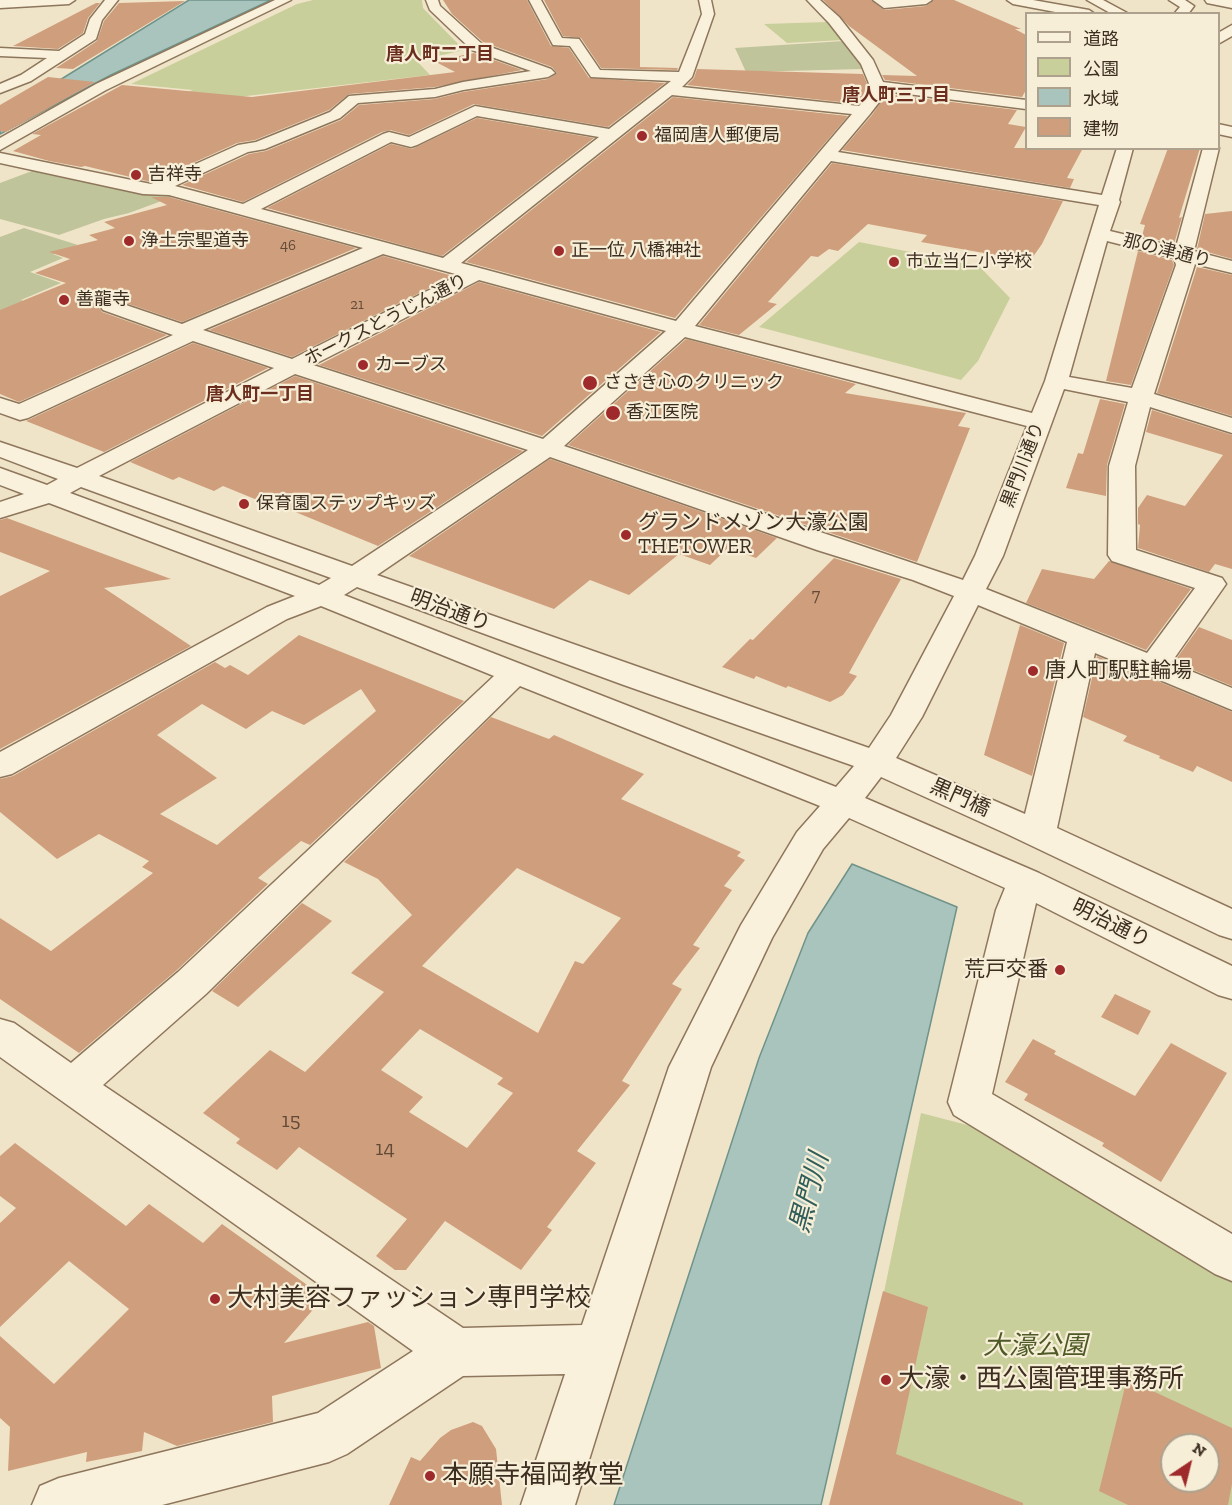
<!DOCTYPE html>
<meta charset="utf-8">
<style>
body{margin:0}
#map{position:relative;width:1232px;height:1505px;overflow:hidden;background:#f0e4c8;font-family:"Zilla Slab","Noto Sans JP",serif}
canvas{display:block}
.legend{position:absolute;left:1025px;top:12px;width:195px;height:138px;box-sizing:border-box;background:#f7eed8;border:2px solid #ada18e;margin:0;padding:8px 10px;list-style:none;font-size:18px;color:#3d2e20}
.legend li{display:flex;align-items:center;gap:12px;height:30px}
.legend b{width:30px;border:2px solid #ada18e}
.north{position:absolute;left:1160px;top:1433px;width:60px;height:60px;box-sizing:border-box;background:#f7eed8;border:2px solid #ada18e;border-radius:50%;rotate:35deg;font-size:16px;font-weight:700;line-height:24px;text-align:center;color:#3d2e20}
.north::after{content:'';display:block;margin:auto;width:21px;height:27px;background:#9e2a2b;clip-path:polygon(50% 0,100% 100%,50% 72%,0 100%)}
</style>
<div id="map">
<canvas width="1232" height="1505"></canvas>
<ul class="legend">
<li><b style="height:8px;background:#faf1dc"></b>道路</li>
<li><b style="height:16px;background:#c9cf9b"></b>公園</li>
<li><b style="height:16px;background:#a9c4bc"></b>水域</li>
<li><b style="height:16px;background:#cf9f7d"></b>建物</li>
</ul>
<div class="north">N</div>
</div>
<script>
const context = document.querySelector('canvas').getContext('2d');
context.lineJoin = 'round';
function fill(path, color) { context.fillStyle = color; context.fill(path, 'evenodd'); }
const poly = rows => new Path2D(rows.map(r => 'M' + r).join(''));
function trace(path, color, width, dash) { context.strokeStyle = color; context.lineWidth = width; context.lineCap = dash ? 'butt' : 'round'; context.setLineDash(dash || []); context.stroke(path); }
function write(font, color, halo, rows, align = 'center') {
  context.font = font + ' "Zilla Slab","Noto Sans JP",serif'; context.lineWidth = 4.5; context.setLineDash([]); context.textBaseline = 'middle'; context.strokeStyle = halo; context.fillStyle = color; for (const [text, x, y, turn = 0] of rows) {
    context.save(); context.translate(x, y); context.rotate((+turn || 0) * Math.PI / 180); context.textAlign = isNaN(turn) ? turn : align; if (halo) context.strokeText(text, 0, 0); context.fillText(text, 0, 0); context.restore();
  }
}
fill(poly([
 [313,0,422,0,423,8,464,50,417,61,430,75,133,109,193,90,131,84,297,4],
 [827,22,843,40,787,43,764,24],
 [859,242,978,265,1010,298,978,361,961,380,759,327],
 [921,1113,975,1127,1232,1281,1232,1505,840,1505],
 [1172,1445,1208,1445,1208,1481,1172,1481]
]), '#c9cf9b');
fill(poly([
 [844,41,860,62,862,69,746,72,735,48],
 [40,168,146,194,163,193,175,196,129,213,104,219,59,235,0,219,0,183],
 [24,228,78,245,53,254,63,258,30,272,61,283,21,300,64,316,0,324,0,237]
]), '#bfc49a');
const water = poly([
 [189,0,271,0,111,75,0,134,0,117,189,0],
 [852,864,957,907,821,1505,614,1505,759,1058,808,933,852,864]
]);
fill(water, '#a9c4bc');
trace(water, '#6f938a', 1.5);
fill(poly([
 [443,0,527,0,551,46,569,48,589,78,665,83,608,127,474,104,409,135,390,130,382,132,243,202,182,185,249,154,266,151,341,120,359,105,435,99,463,92,548,79,557,73,552,67,483,42,452,14],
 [544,0,640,0,640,67,678,68,677,70,601,68,581,38,563,36],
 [823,0,871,0,884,10,926,6,934,0,954,0,1021,29,1015,29,1026,35,1026,90,1022,97,885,80,882,75,917,76,849,26],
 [185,1,73,69,56,68,97,41,104,21,119,3],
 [96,3,100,3,88,18,83,33,58,49,13,46],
 [474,53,522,70,435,87,349,94,329,110,255,140,237,143,151,182,85,166,81,167,49,161,13,151,41,135,32,134,122,85,252,97,455,72,434,61],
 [697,69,863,74,868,86,866,95,858,104,687,85,694,78],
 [48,77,95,82,6,132,0,131,0,105],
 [886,94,1017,110,1008,124,1026,127,1014,148,1083,148,1067,178,1074,179,1070,188,842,150,872,115],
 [673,97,848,116,675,318,466,262],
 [477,118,594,138,442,256,267,208,391,144,412,149],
 [1168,148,1200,148,1179,218,1182,217,1174,244,1142,236,1145,225,1140,224],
 [832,163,1063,201,1042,244,1030,261,921,242,927,235,868,224,838,251,829,249,818,257,811,256,768,302,777,304,739,335,699,325],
 [151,197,169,197,356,248,182,322,111,298,102,300,98,306,102,312,167,335,19,402,0,394,0,310,66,283,35,273,70,259,49,252,98,240,89,235,115,228,104,222,167,205],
 [1232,211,1232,259,1197,249,1205,214],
 [1138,251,1172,260,1174,265,1131,385,1106,381],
 [383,256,453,276,292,357,209,330],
 [1197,267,1232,275,1232,416,1157,393],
 [479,282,661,332,542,436,319,365],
 [686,339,856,384,845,393,966,413,958,426,970,428,917,562,568,445],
 [193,343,268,368,104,452,26,421],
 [295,376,523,451,378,546,271,502,267,504,223,486,214,491,179,477,173,480,130,462],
 [1100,399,1125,404,1107,465,1106,496,1066,488,1078,453,1083,454],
 [1152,410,1232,435,1232,569,1215,564,1209,572,1138,548,1140,525,1138,524,1138,508,1147,495,1185,506,1223,455,1146,432],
 [550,459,777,538,756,558,728,548,710,565,679,554,629,595,590,580,554,609,409,556],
 [7,518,171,579,104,588,191,646,0,749,0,596,50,571,0,552,0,520],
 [834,558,901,579,849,673,857,676,843,695,830,702,788,686,786,688,756,676,754,679,722,667,750,639,753,640],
 [1109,561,1191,589,1146,650,1026,603,1042,569,1094,579],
 [1020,625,1064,643,1032,776,984,755],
 [1199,627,1232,640,1232,686,1174,662],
 [299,635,464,701,310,845,301,841,258,878,268,884,177,970,79,1053,0,999,0,918,51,951,153,873,142,867,149,861,99,834,57,859,0,812,0,779,13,776,215,662,225,668,230,665,248,675],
 [361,689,376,711,217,845,160,814,217,778,157,735,202,704,246,729,272,711,304,725],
 [1097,656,1232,712,1232,782,1197,766,1193,772,1159,758,1160,756,1123,741,1127,736,1083,717],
 [491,717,549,739,554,735,644,774,621,799,741,852,737,856,745,860,724,886,732,890,693,945,700,948,672,984,682,989,622,1081,630,1085,577,1151,596,1163,547,1227,552,1230,521,1270,445,1221,406,1270,395,1270,376,1256,407,1219,299,1147,277,1170,236,1143,240,1139,203,1113,270,1050,305,1072,384,992,351,973,412,915,378,879,344,862],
 [517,868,621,918,583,964,575,961,538,1033,422,966],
 [420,1029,503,1078,497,1084,513,1093,467,1148,409,1112,423,1097,381,1070],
 [302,903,332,921,238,1007,212,991],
 [1115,994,1151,1011,1138,1035,1101,1017],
 [1033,1039,1056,1051,1054,1054,1135,1096,1171,1043,1227,1073,1161,1182,1102,1146,1104,1143,1024,1100,1028,1094,1005,1082],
 [15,1143,126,1226,149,1204,203,1243,222,1224,324,1297,284,1343,368,1322,374,1326,381,1368,272,1396,273,1422,177,1446,144,1432,142,1451,86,1462,87,1452,8,1471,10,1427,0,1418,0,1336,54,1384,129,1309,69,1261,0,1327,0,1223,16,1208,0,1196,0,1156],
 [883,1291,928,1307,896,1454,1023,1503,1023,1505,829,1505],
 [1127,1379,1232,1428,1232,1484,1228,1505,1128,1505,1099,1491],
 [1172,1445,1208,1445,1208,1481,1172,1481],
 [473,1422,482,1426,496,1449,502,1505,389,1505,411,1457,420,1461,440,1438,451,1430]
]), '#cf9f7d');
const minor = poly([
 [0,0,75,0,69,4,0,8,0,0],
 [105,0,118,0,102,20,96,39,31,81,0,93,0,84,21,75,47,58,0,56,0,48,59,51,85,34,90,19,105,0],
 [275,0,291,0,106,90,0,150,0,138,96,84,275,0],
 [426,0,438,0,440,6,482,44,551,69,555,73,548,77,463,90,435,97,358,103,340,118,265,149,248,152,175,186,243,204,383,134,389,132,409,137,475,106,609,129,671,81,591,77,570,46,553,45,529,0,541,0,562,38,579,39,600,70,679,72,702,14,699,0,711,0,714,14,692,77,682,87,859,106,868,96,870,86,861,64,829,23,807,0,820,0,839,17,873,60,883,82,1026,100,1026,109,884,91,883,97,870,114,838,152,1102,195,1117,148,1133,148,1119,200,1120,202,1110,231,1176,247,1203,148,1219,148,1194,251,1232,261,1232,273,1195,264,1154,394,1232,418,1232,433,1150,407,1135,466,1136,550,1222,578,1226,584,1171,663,1232,688,1232,710,1095,653,1057,828,1232,909,1232,939,1219,935,1007,834,881,777,865,798,1039,873,1232,966,1232,999,1218,995,1036,903,992,1094,1232,1234,1232,1281,1215,1274,954,1115,948,1102,996,910,1005,888,849,818,823,849,772,938,711,1067,575,1505,521,1505,565,1374,463,1376,347,1454,329,1462,162,1505,32,1505,40,1486,59,1478,318,1413,413,1351,0,1057,0,1019,14,1023,71,1063,178,972,494,676,321,606,287,619,12,774,0,777,0,752,267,607,295,596,49,503,0,518,0,502,24,494,0,485,0,468,47,485,58,479,0,457,0,442,77,468,274,368,193,341,28,418,20,420,0,413,0,398,19,404,173,335,103,310,100,306,103,302,110,300,117,302,182,324,363,248,169,195,143,194,0,163,0,153,151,184,238,145,256,142,330,112,349,96,435,89,463,82,531,71,472,50,430,10,426,0],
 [672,95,852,114,676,321,461,263,672,95],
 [477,116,599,137,443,258,261,209,391,142,411,147,417,145,477,116],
 [831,161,1099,205,1045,381,1032,413,695,326,831,161],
 [1107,241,1174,258,1176,265,1132,388,1069,377,1107,241],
 [383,254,459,275,292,359,203,330,383,254],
 [479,280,666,331,543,439,313,365,479,280],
 [685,337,1027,426,975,556,963,580,564,446,685,337],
 [295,374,528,450,352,566,99,476,295,374],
 [1064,389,1128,402,1109,466,1108,555,1112,561,1195,588,1147,653,986,589,1003,556,1064,389],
 [550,457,817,550,913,580,954,596,891,715,869,748,377,575,550,457],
 [81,487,331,578,319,585,70,493,81,487],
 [357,587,621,684,854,766,836,787,344,595,357,587],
 [978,605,1067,642,1025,814,896,758,922,717,978,605],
 [520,686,820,806,797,832,741,925,669,1067,582,1325,463,1328,103,1085,206,994,520,686],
 [873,0,932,0,926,4,884,8,873,0],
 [1007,0,1033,0,1089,10,1095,14,1066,14,1013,4,1007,0],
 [1087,0,1103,0,1129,14,1112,14,1087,0],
 [1169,0,1185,0,1194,6,1188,14,1174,14,1180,7,1169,0],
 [1205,0,1232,0,1232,8,1207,3,1205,0],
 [1232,25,1232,36,1218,44,1218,33,1232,25],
 [1218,124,1232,127,1232,137,1218,134,1218,124]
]);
trace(minor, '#8d765c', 3);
fill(minor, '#faf1dc');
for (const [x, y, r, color] of [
 [642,136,6,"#9e2a2b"],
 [136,175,6,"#9e2a2b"],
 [129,241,6,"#9e2a2b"],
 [559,251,6,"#9e2a2b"],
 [894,262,6,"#9e2a2b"],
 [64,300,6,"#9e2a2b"],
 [363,365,6,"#9e2a2b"],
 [590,383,8,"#9e2a2b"],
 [613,413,8,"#9e2a2b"],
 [244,504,6,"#9e2a2b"],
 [626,535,6,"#9e2a2b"],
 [1033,671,6,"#9e2a2b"],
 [1060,970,6,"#9e2a2b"],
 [215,1299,6,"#9e2a2b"],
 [886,1380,6,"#9e2a2b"],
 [430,1476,6,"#9e2a2b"]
]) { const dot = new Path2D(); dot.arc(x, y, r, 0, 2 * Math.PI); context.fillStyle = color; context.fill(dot); trace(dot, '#f7eed8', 2); }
write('15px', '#624a37', null, [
 ["46",288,246],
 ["21",357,305]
]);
write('bold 18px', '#6b2e1e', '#f7eed8', [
 ["唐人町二丁目",440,55],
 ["唐人町三丁目",896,96],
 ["唐人町一丁目",260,395]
]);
write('18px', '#3d2e20', '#f7eed8', [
 ["福岡唐人郵便局",654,136],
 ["吉祥寺",148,175],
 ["浄土宗聖道寺",141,241],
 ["正一位 八橋神社",571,251],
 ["市立当仁小学校",906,262],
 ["善龍寺",76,300],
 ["カーブス",375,365],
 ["ささき心のクリニック",604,383],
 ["香江医院",626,413],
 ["保育園ステップキッズ",256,504]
], 'left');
write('18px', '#3d2e20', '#f7eed8', [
 ["那の津通り",1167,251,14],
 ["ホークスとうじん通り",386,320,-27],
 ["黒門川通り",1023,465,-69]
]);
write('18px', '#624a37', null, [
 ["7",816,596]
]);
write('21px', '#3d2e20', '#f7eed8', [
 ["グランドメゾン大濠公園",638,523],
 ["THETOWER",638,547],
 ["唐人町駅駐輪場",1045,671],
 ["荒戸交番",1048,970,"right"]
], 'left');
write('21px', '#3d2e20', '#f7eed8', [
 ["明治通り",450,611,20],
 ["黒門橋",960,798,24],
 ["明治通り",1111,924,26]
]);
write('21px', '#624a37', null, [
 ["15",291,1121],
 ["14",385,1149]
]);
write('26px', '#3d2e20', '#f7eed8', [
 ["大村美容ファッション専門学校",227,1299],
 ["大濠・西公園管理事務所",898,1380],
 ["本願寺福岡教堂",442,1476]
], 'left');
write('italic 26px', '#4d5a26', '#f7eed8', [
 ["大濠公園",1035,1347]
]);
write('italic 27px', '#2f5d5a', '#f7eed8', [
 ["黒門川",810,1193,-75]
]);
</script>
